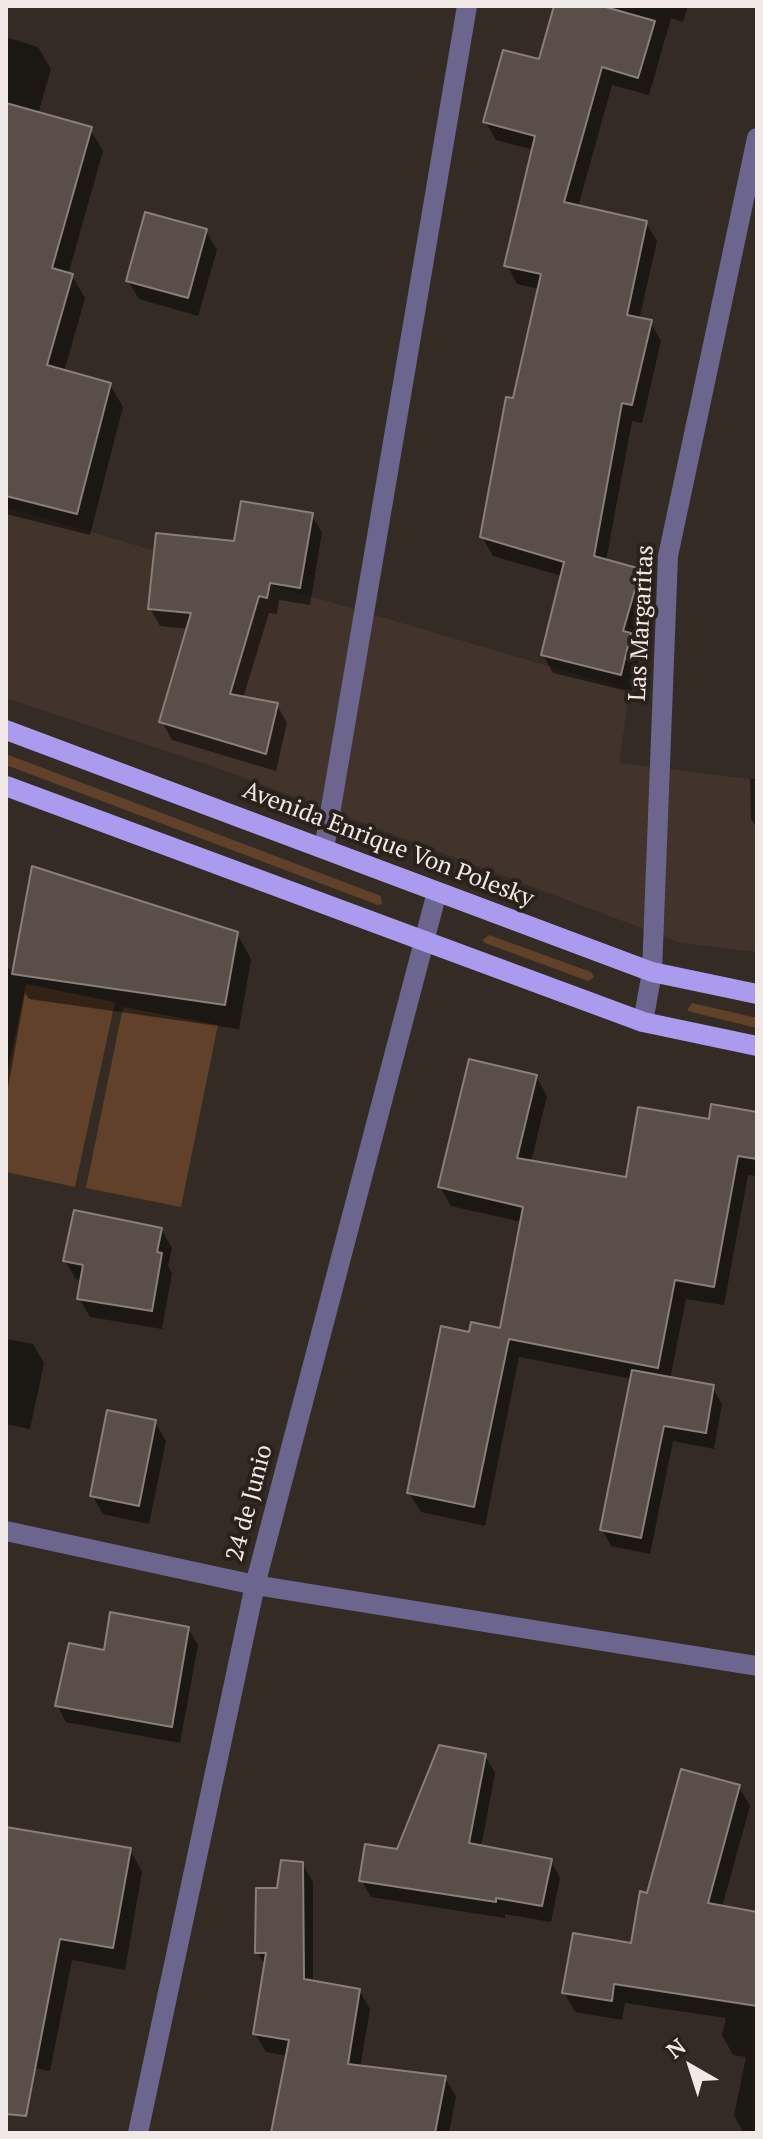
<!DOCTYPE html>
<style>
body{margin:0}
#map{position:relative;width:763px;height:2139px;overflow:hidden;background:#342b25;font-family:"PT Serif",serif}
canvas{display:block}
.frame{position:absolute;inset:0;border:8px solid #f0e9e5;pointer-events:none}
.north{position:absolute;left:651px;top:2027px;width:80px;height:80px;-webkit-text-stroke:6px #2a211b;paint-order:stroke;rotate:321deg;font-size:22px;font-weight:700;line-height:32px;text-align:center;color:#f0e9e5}
.north::after{content:'';display:block;margin:auto;width:28px;height:36px;background:#f0e9e5;clip-path:polygon(50% 0,100% 100%,50% 72%,0 100%)}
</style>
<div id="map">
<canvas width="763" height="2139"></canvas>
<div class="frame"></div>
<div class="north">N</div>
</div>
<script>
const context = document.querySelector('canvas').getContext('2d');
context.lineJoin = 'round';
function fill(path, color) { context.fillStyle = color; context.fill(path, 'evenodd'); }
const poly = rows => new Path2D(rows.map(r => 'M' + r).join(''));
function trace(path, color, width, dash) { context.strokeStyle = color; context.lineWidth = width; context.lineCap = dash ? 'butt' : 'round'; context.setLineDash(dash || []); context.stroke(path); }
function write(font, color, halo, rows, align = 'center') {
  context.font = font + ' "PT Serif",serif'; context.lineWidth = 8; context.setLineDash([]); context.textBaseline = 'middle'; context.strokeStyle = halo; context.fillStyle = color; for (const [text, x, y, turn = 0] of rows) {
    context.save(); context.translate(x, y); context.rotate((+turn || 0) * Math.PI / 180); context.textAlign = isNaN(turn) ? turn : align; if (halo) context.strokeText(text, 0, 0); context.fillText(text, 0, 0); context.restore();
  }
}
fill(poly([
 [6,507,630,690,619,763,757,780,757,952,681,943,212,766,6,698]
]), '#42342a');
fill(poly([
 [6,754,381,896,382,904,378,905,6,765],
 [489,935,591,972,594,977,588,981,485,943,482,940],
 [26,984,115,1002,75,1187,6,1172,6,1079],
 [692,1003,757,1018,757,1028,691,1012,687,1010],
 [123,1007,218,1025,181,1207,86,1188]
]), '#61412a');
fill(poly([
 [556,6,688,6,683,22,671,18,649,95,612,85,578,207,646,223,657,241,639,320,650,322,661,341,642,423,632,421,606,561,640,571,651,590,635,644,640,654,631,692,553,673,543,655,562,576,493,556,482,537,539,289,517,284,507,265,534,150,496,140,485,121,540,62],
 [6,37,38,47,51,69,38,114,90,129,103,151,68,275,72,276,85,298,64,372,110,385,123,407,90,535,6,514],
 [206,231,217,250,198,316,139,299,128,281],
 [311,515,322,532,310,605,279,600,277,614,269,613,243,698,277,705,287,723,276,771,172,740,162,722,189,629,160,626,150,608,236,543],
 [750,779,757,779,757,828,751,819],
 [237,934,251,959,239,1029,29,999,25,993,6,1099,6,968,12,969,14,974],
 [536,1076,547,1096,531,1162,628,1180,711,1121,757,1114,757,1176,748,1175,724,1305,686,1299,670,1379,712,1387,722,1404,714,1449,673,1441,650,1554,611,1546,602,1529,632,1379,519,1357,485,1526,421,1512,409,1493,470,1335,502,1331,522,1222,451,1206,440,1187],
 [161,1229,172,1248,168,1266,172,1273,162,1329,90,1317,79,1298,82,1281,76,1279,65,1261],
 [6,1339,33,1344,44,1363,30,1429,6,1424],
 [155,1422,166,1441,149,1524,103,1514,92,1495],
 [188,1628,198,1645,180,1743,66,1722,57,1705,105,1653],
 [485,1756,495,1773,481,1847,551,1861,560,1878,551,1922,505,1914,505,1918,371,1897,361,1880,399,1851],
 [739,1787,750,1806,722,1907,757,1913,757,2133,744,2133,734,2116,746,2057,733,2055,722,2035,726,2018,625,2003,622,2020,575,2012,564,1992,632,1945,649,1895],
 [6,1829,130,1850,142,1872,125,1970,72,1960,50,2071,6,2063],
 [302,1863,313,1882,313,1983,359,1990,370,2009,360,2068,445,2078,456,2096,449,2133,273,2133,288,2056,266,2052,255,2034,266,1967,257,1952,278,1890]
]), '#0007');
const building = poly([
 [554,6,602,6,655,21,638,78,602,67,564,202,647,221,627,315,652,320,632,405,622,403,594,556,641,569,623,631,631,633,621,675,541,655,564,562,480,537,506,397,513,398,541,274,504,266,535,136,483,122,503,50,539,59,554,6],
 [6,103,92,127,52,268,73,274,47,365,111,383,77,514,6,496,6,103],
 [145,212,207,229,188,298,126,281,145,212],
 [241,501,313,513,300,588,270,583,267,598,259,596,230,694,278,703,266,754,159,722,191,613,148,609,156,533,234,541,241,501],
 [32,866,238,932,225,1005,12,974,32,866],
 [469,1059,537,1075,517,1158,626,1177,638,1107,709,1119,711,1104,757,1112,757,1159,738,1156,714,1287,675,1280,658,1368,509,1339,474,1507,407,1493,441,1326,469,1332,471,1322,500,1328,523,1207,438,1187,469,1059],
 [74,1210,162,1228,157,1252,162,1253,152,1311,77,1299,83,1265,63,1261,74,1210],
 [632,1370,714,1385,706,1433,664,1426,641,1538,600,1530,632,1370],
 [107,1410,156,1420,139,1506,90,1496,107,1410],
 [110,1612,189,1627,172,1727,55,1706,69,1643,104,1650,110,1612],
 [439,1745,486,1754,469,1843,552,1859,542,1906,496,1898,496,1902,359,1881,365,1844,397,1849,439,1745],
 [681,1769,740,1785,708,1903,757,1912,757,2006,614,1984,612,2001,562,1993,573,1933,631,1943,640,1891,647,1893,681,1769],
 [6,1827,131,1848,113,1948,60,1939,26,2116,6,2114,6,1827],
 [281,1860,303,1862,304,1979,360,1989,348,2064,446,2076,435,2133,271,2133,289,2040,253,2034,266,1953,255,1953,256,1888,277,1888,281,1860]
]);
fill(building, '#594f48');
trace(building, '#8a7f78', 2);
trace(poly([
 [324,849,467,6],
 [643,1022,652,972,668,556,757,138],
 [6,1531,255,1585,757,1666],
 [138,2133,255,1585,437,892]
]), '#6c658e', 20);
trace(poly([
 [6,730,652,972,757,994],
 [6,786,643,1022,757,1046]
]), '#ab9bef', 20);
write('24px', '#f0e9e5', '#2a211b', [
 ["Las Margaritas",642,623,-87],
 ["Avenida Enrique Von Polesky",388,845,21],
 ["24 de Junio",250,1503,-75]
]);
</script>
